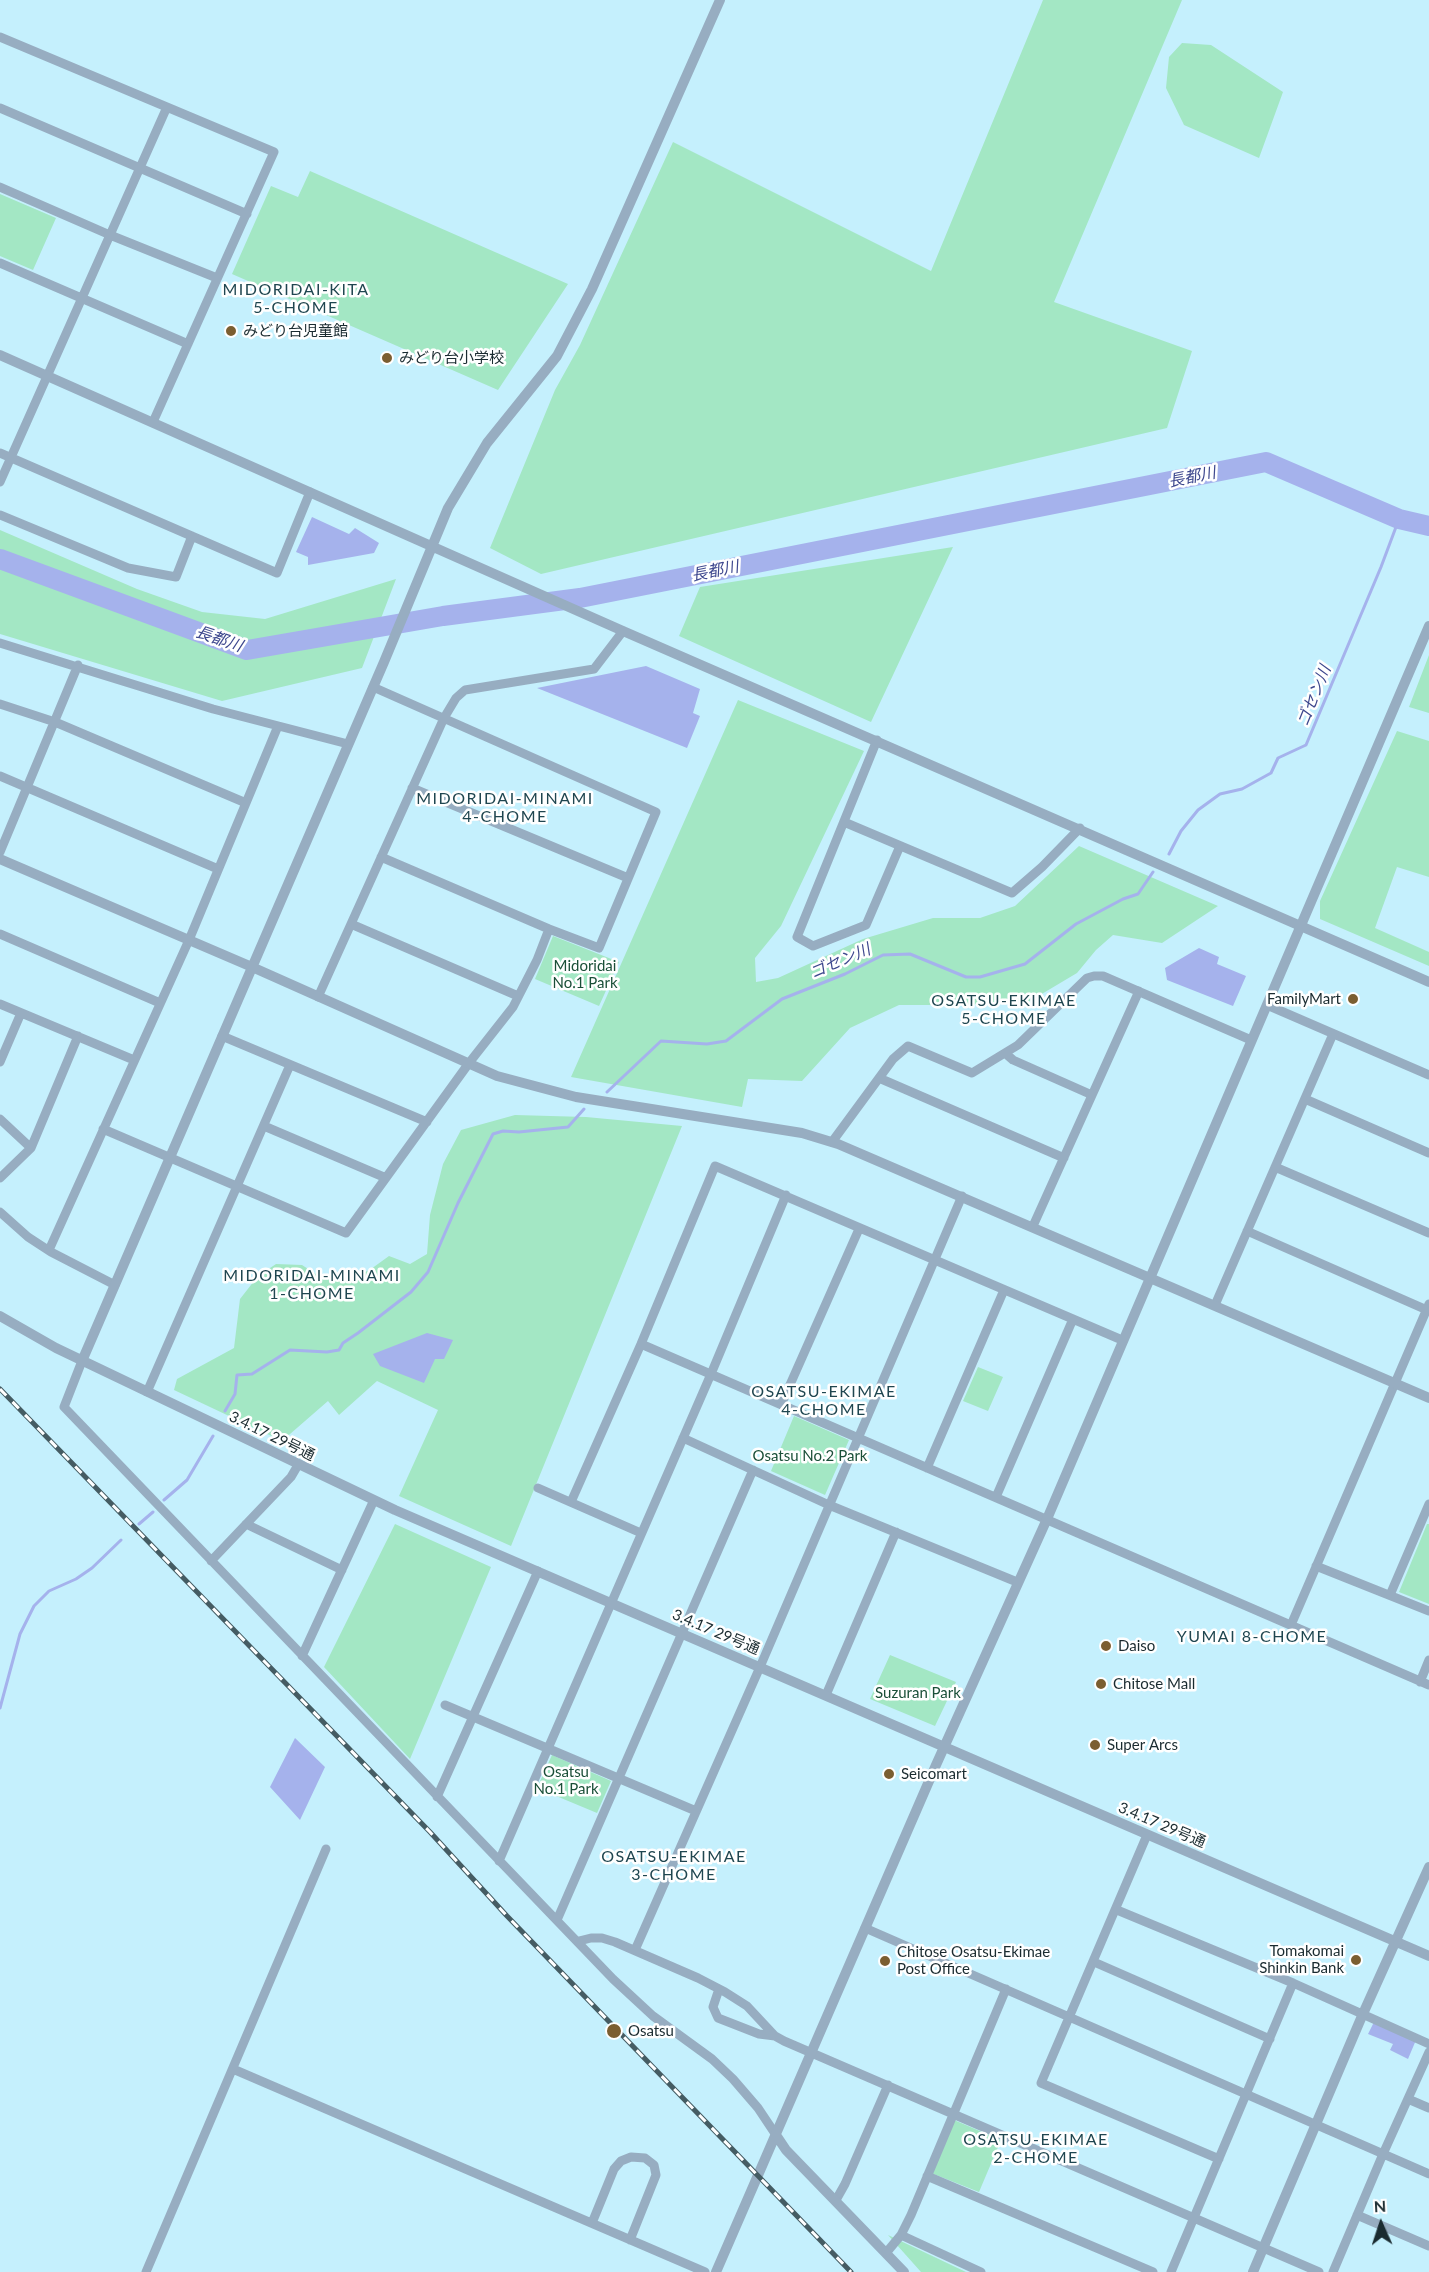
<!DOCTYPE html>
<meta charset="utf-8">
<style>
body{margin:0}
#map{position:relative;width:1429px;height:2272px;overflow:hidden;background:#c5f0fd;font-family:Lato,sans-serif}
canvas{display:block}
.north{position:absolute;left:1351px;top:2194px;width:60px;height:60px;-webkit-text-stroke:4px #fff;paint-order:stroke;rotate:357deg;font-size:16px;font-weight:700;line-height:24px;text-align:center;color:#1a2b30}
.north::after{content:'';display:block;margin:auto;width:21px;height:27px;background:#1a2b30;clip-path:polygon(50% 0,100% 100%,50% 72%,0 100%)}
</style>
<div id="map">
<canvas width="1429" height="2272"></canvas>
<div class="north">N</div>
</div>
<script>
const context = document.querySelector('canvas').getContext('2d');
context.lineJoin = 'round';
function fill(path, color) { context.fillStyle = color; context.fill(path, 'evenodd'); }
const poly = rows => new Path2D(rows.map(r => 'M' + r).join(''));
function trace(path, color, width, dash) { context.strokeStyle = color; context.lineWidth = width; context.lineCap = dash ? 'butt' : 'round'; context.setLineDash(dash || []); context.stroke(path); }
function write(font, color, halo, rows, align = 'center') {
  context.font = font + ' Lato,"Noto Sans JP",sans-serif'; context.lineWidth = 5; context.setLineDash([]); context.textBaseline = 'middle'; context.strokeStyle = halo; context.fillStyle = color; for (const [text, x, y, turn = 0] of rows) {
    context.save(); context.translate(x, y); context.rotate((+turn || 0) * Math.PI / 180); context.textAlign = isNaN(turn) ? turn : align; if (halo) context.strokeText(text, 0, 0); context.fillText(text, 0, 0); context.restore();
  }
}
fill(poly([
 [1043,0,1182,0,1054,302,1192,351,1167,428,541,574,490,548,555,390,580,345,673,142,931,271],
 [1182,43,1211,45,1283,92,1259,158,1184,125,1166,88,1169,57],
 [310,171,568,284,498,390,232,274,271,186,298,197],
 [0,194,56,218,33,270,0,256],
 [0,530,137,589,202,612,265,619,396,579,362,668,222,701,0,634],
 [953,547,871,722,679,636,700,587],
 [1429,655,1429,713,1409,707],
 [738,700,864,751,781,926,755,958,756,982,778,978,863,939,933,918,980,918,1015,906,1079,846,1218,906,1162,943,1113,935,1096,950,1077,973,1030,1001,966,1005,899,1005,850,1028,802,1081,748,1079,742,1107,571,1077],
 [1397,731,1429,741,1429,877,1397,867,1375,928,1429,952,1429,966,1320,919,1320,901],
 [553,936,619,962,599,1006,535,979],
 [515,1115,586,1117,682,1126,511,1546,399,1496,438,1410,377,1381,339,1415,328,1401,282,1441,174,1390,177,1379,234,1348,240,1299,258,1276,276,1264,302,1265,319,1276,345,1282,371,1269,389,1256,410,1264,427,1254,430,1215,443,1164,461,1130],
 [978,1367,1003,1377,988,1411,963,1401],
 [794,1416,849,1440,825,1495,771,1471],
 [395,1524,491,1567,410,1759,324,1667],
 [1427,1524,1429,1524,1429,1604,1399,1592],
 [890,1655,956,1682,935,1726,870,1699],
 [552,1755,611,1781,597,1813,537,1788],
 [954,2120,1001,2140,979,2192,931,2173],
 [888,2235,966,2272,921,2272]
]), '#a3e7c4');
fill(poly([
 [312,517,349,534,355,528,379,543,374,553,308,565,308,557,296,552],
 [646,666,700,689,693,713,700,716,687,748,537,688],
 [1199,948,1219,957,1217,964,1246,976,1233,1006,1167,980,1165,968],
 [427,1333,453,1340,444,1359,435,1359,424,1383,380,1366,373,1354],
 [295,1738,325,1767,300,1820,270,1787],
 [1374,2022,1416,2040,1408,2059,1390,2050,1393,2044,1368,2034]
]), '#a5b2ec');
trace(poly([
 [1169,854,1181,831,1198,810,1220,794,1242,789,1271,773,1278,758,1306,745,1381,567,1399,519],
 [607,1092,661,1041,707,1044,726,1041,782,999,845,974,883,955,910,954,966,977,980,977,1025,964,1076,924,1123,899,1138,894,1153,872],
 [225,1411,235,1394,237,1375,252,1374,290,1350,327,1352,339,1350,343,1343,358,1333,411,1292,428,1272,458,1203,493,1134,503,1131,519,1132,568,1127,584,1109],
 [164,1500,187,1480,213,1436],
 [139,1524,153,1512],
 [0,1708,20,1634,34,1606,49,1591,76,1579,92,1568,121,1540]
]), '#a5b2ec', 3);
trace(poly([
 [0,559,247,650,443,616,580,598,1266,462,1399,519,1429,526]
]), '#a5b2ec', 20);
trace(poly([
 [0,37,274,152,153,422],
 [0,108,247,214],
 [0,187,110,235,217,278],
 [0,263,188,344],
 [0,453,277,573,310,492],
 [0,482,167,107],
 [0,515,128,568,176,577,192,536],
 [0,643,213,709,348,744],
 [373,687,656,812,599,948,549,929,381,857],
 [0,704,55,722,246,803],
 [877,740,797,937,813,946,866,925,900,846],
 [0,776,218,869],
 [412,788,628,878],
 [844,822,1012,893,1042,867,1080,828],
 [0,852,78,665],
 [351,924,518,996],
 [0,934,160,1003],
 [318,997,444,718,456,698,465,690,594,669,623,631],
 [0,1004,134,1060],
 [1267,1005,1429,1075],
 [222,1036,427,1122],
 [1005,1053,1013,1060,1092,1095],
 [0,1062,21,1013],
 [879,1078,1064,1158],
 [1305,1099,1429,1153],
 [0,1119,31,1148],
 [264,1126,386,1178],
 [103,1129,346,1233,469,1063,513,1007,537,960,549,929],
 [832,1142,893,1059,908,1046,972,1073,1018,1045,1087,978,1094,976,1103,976,1251,1040],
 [1275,1167,1429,1233],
 [0,1178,31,1148,78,1036],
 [0,1212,28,1237,51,1252,115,1285],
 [1033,1226,1139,991],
 [1247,1231,1429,1311],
 [49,1250,189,940,278,726],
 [1215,1305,1333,1034],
 [641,1344,1429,1685],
 [82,1361,64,1407,613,1979,653,2016,712,2059,733,2079,758,2108,776,2135],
 [147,1392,290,1065],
 [781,1405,859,1229],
 [683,1438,829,1505,1017,1582],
 [927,1468,1004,1290],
 [538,1488,641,1533],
 [996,1497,1073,1319],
 [571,1502,641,1344,715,1166,1122,1340],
 [246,1524,342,1570],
 [211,1561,291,1477,298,1465],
 [1316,1566,1429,1611],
 [1390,1595,1429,1504],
 [1291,1625,1429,1304],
 [302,1656,374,1500],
 [1420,1682,1429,1660],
 [826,1695,896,1532],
 [445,1705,696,1811],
 [437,1797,538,1571],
 [1147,1835,1041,2083,1219,2159],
 [499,1861,711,1374,786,1195],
 [1117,1910,1293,1983,1429,2044],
 [557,1920,753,1470],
 [865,1928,1429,2174],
 [579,1941,591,1938,602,1938,615,1942,698,1978,725,1992,747,2006,775,2036,784,2041,1319,2272],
 [635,1950,760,1667,962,1196],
 [1094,1962,1270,2039],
 [719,1989,713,2007,718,2018,759,2034,775,2036],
 [233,2069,705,2272],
 [1408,2099,1429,2108],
 [927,2176,1153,2272],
 [836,2200,845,2184,888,2085],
 [1357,2215,1429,2246],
 [592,2223,614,2169,621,2161,631,2157,645,2158,654,2165,656,2175,630,2240],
 [901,2235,981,2272],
 [886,2253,901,2235,911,2215,1006,1989],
 [146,2272,326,1849],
 [1171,2272,1293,1983],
 [1333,2272,1383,2154,1429,2052]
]), '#97adc1', 9);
trace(poly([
 [0,355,623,631,1429,982],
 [0,859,252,967,497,1076,576,1097,802,1133,838,1144,1429,1398],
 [0,1316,56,1348,395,1510,1429,1956],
 [82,1361,384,662,448,508,487,443,557,356,592,289,720,0],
 [776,2135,786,2150,904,2272],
 [716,2272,936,1765,1047,1519,1429,626],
 [1253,2272,1362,2016,1429,1867]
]), '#97adc1', 10);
const rail = poly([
 [0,1389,430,1832,507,1916,851,2272]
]);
trace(rail, '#455c63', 5);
trace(rail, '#fff', 3, [9]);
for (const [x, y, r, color] of [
 [231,331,6,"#7b5e31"],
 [387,358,6,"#7b5e31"],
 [1353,999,6,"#7b5e31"],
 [1106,1646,6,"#7b5e31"],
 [1101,1684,6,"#7b5e31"],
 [1095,1745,6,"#7b5e31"],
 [889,1774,6,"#7b5e31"],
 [1356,1960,6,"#7b5e31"],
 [885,1961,6,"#7b5e31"],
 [614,2031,8,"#7b5e31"]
]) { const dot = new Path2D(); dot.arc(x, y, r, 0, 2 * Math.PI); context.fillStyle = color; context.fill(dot); trace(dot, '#fff', 2); }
write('15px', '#1a2b30', '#fff', [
 ["みどり台児童館",243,331],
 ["みどり台小学校",399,358],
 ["FamilyMart",1341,999,"right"],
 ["Daiso",1118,1646],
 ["Chitose Mall",1113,1684],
 ["Super Arcs",1107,1745],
 ["Seicomart",901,1774],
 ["Tomakomai",1344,1951,"right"],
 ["Shinkin Bank",1344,1968,"right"],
 ["Chitose Osatsu-Ekimae",897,1952],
 ["Post Office",897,1969],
 ["Osatsu",628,2031]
], 'left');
write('15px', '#1a4f38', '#fff', [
 ["Midoridai",585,966],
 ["No.1 Park",585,983],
 ["Osatsu No.2 Park",810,1456],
 ["Suzuran Park",918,1693],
 ["Osatsu",566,1772],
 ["No.1 Park",566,1789]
]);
write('15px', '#1a2b30', '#fff', [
 ["3.4.17 29号通",272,1436,26],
 ["3.4.17 29号通",716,1632,23],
 ["3.4.17 29号通",1162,1825,23]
]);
context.letterSpacing = '1.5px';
write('16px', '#1f4650', '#fff', [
 ["MIDORIDAI-KITA",296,290],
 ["5-CHOME",296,308],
 ["MIDORIDAI-MINAMI",505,799],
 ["4-CHOME",505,817],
 ["OSATSU-EKIMAE",1004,1001],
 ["5-CHOME",1004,1019],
 ["MIDORIDAI-MINAMI",312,1276],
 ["1-CHOME",312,1294],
 ["OSATSU-EKIMAE",824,1392],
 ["4-CHOME",824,1410],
 ["YUMAI 8-CHOME",1252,1637],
 ["OSATSU-EKIMAE",674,1857],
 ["3-CHOME",674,1875],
 ["OSATSU-EKIMAE",1036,2140],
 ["2-CHOME",1036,2158]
]);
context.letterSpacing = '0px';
write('italic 16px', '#3e488e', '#fff', [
 ["長都川",1192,477,-11],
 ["長都川",715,571,-11],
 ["長都川",219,639,19],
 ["ゴセン川",1314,696,-68],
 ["ゴセン川",840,961,-23]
]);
</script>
